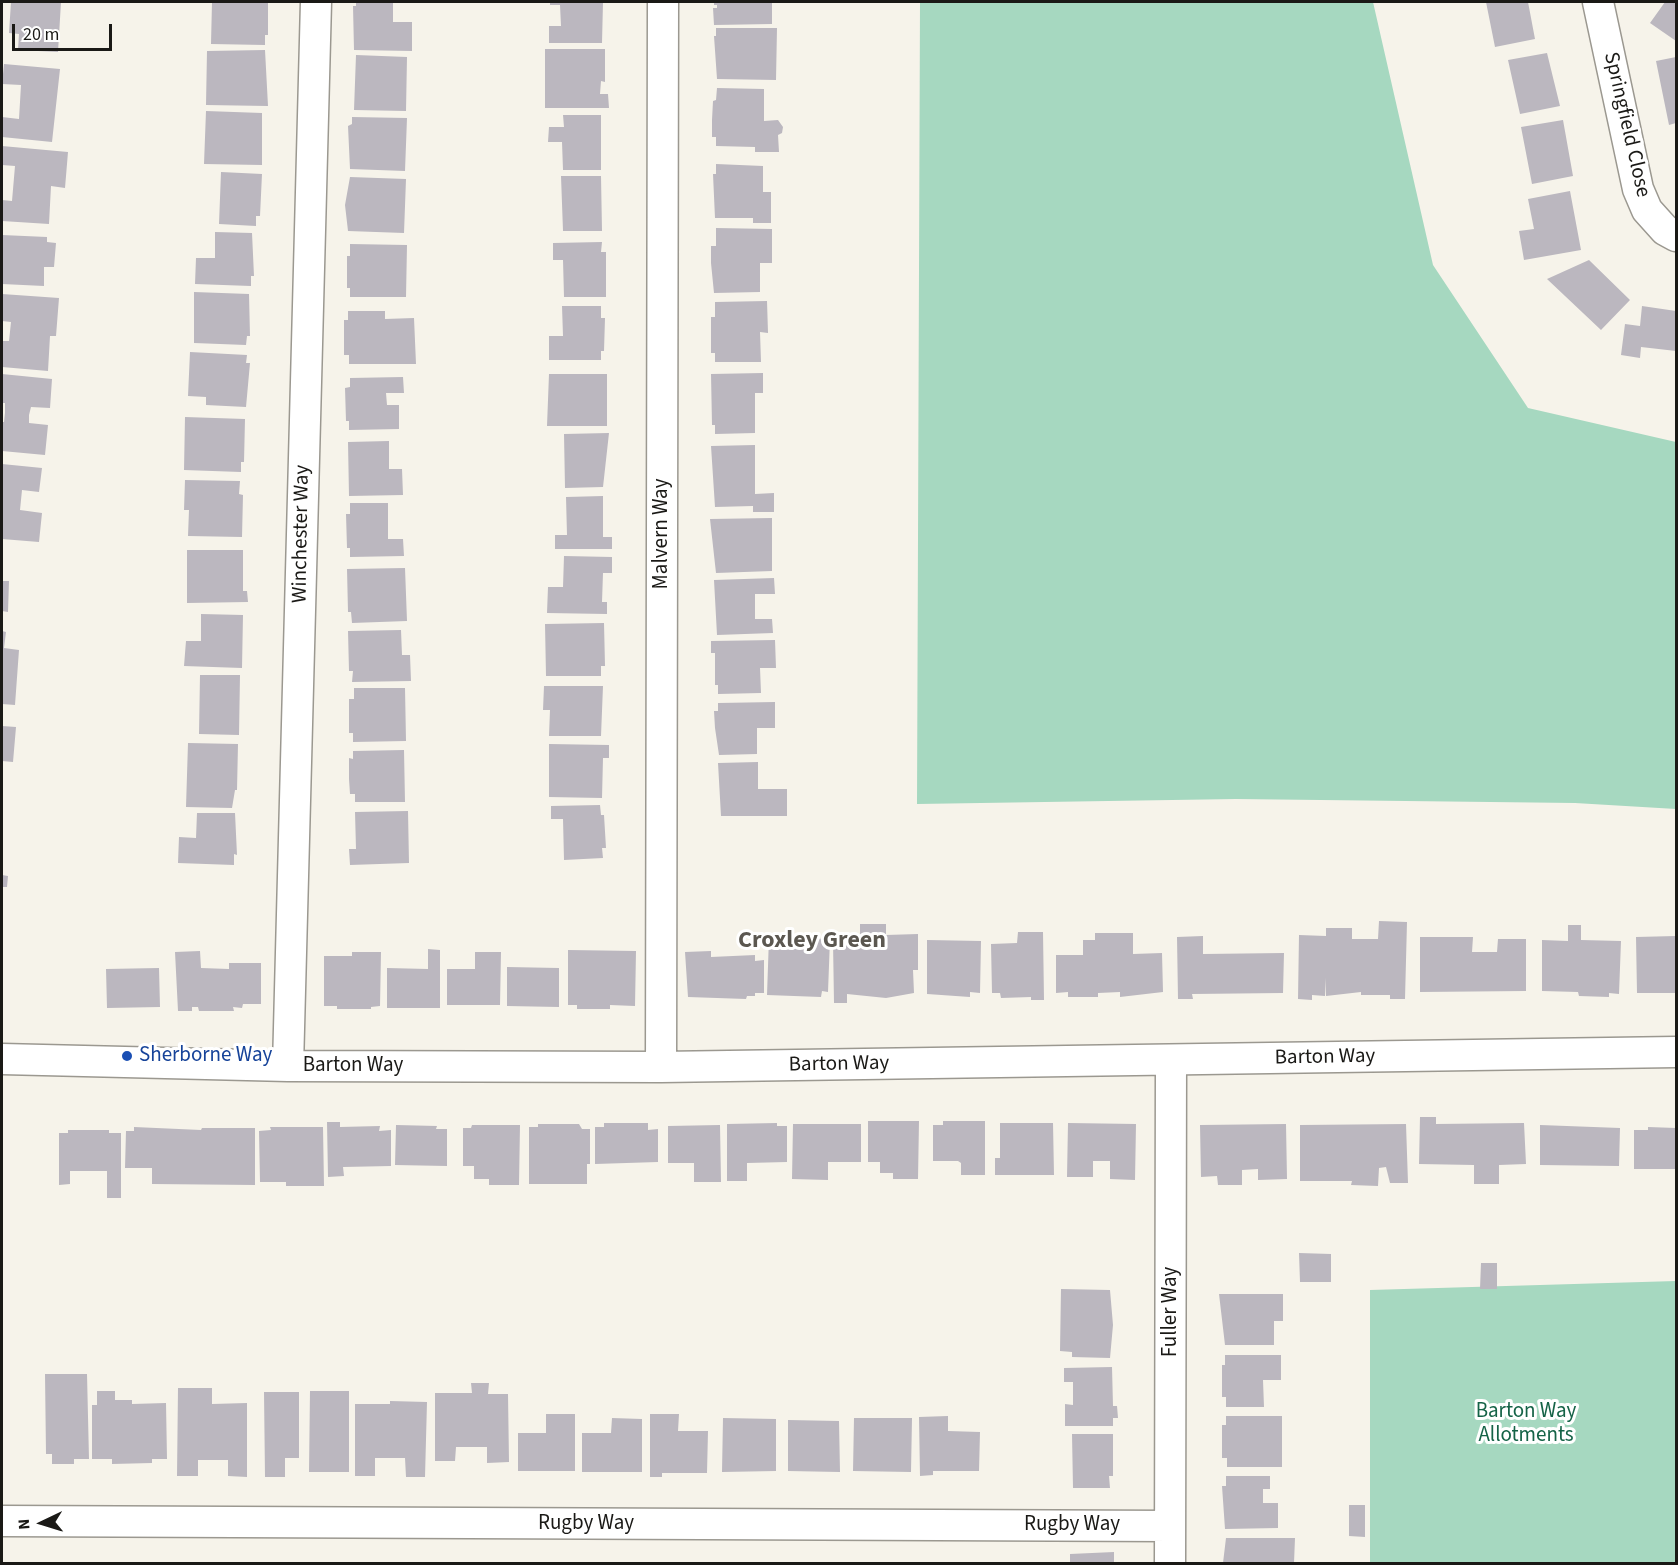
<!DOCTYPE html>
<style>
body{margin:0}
#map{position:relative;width:1678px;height:1565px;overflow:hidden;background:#f6f3ea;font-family:"Source Sans 3",sans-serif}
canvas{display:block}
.frame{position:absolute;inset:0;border:3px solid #1a1916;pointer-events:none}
.north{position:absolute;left:12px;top:1493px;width:60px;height:60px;-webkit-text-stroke:4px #fff;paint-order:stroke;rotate:266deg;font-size:16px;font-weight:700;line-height:24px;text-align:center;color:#1a1916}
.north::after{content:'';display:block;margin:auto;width:21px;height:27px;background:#1a1916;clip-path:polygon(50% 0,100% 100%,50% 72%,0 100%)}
.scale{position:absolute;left:12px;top:24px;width:100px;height:27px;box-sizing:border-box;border:3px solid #1a1916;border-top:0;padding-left:8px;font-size:18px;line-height:21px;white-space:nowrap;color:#1a1916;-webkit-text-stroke:4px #fff;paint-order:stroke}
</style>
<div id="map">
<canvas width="1678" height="1565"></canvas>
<div class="frame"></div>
<div class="north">N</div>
<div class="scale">20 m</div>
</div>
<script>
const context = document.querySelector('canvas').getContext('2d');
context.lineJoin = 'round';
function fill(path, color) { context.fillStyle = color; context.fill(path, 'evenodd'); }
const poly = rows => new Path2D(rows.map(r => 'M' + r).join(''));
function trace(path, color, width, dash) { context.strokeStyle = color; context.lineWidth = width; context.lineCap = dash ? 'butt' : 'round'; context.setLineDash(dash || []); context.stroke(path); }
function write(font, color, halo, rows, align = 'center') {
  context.font = font + ' "Source Sans 3",sans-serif'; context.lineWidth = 6; context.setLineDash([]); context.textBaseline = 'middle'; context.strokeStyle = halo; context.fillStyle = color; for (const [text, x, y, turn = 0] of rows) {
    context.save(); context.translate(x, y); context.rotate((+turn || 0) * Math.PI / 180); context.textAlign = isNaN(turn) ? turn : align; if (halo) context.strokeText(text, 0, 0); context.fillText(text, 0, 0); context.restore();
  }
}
fill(poly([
 [920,2,1373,2,1433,265,1528,408,1676,442,1676,809,1575,803,1236,799,917,804],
 [1676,1281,1676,1563,1370,1564,1370,1290]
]), '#a6d8c0');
fill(poly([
 [11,2,61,2,58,52,18,50,19,34,9,33],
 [212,2,268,2,268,35,265,35,265,45,211,44],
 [356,2,393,2,393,22,412,22,412,51,354,50,353,6,356,6],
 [550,2,603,2,602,43,549,43,549,26,561,26,560,5,550,5],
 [714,2,772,2,772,24,714,25,713,8,717,8,717,5,714,5],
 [1486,2,1528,2,1535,39,1495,47],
 [1665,2,1676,2,1676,41,1650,23],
 [716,28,777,28,776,80,717,79,714,36,716,36],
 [545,49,605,49,605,82,601,81,600,94,608,94,609,108,545,108],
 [265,50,268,106,206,105,207,51],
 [1547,53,1560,106,1520,114,1508,60],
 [356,55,407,57,406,111,354,110],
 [1676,57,1676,123,1669,125,1656,61],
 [4,64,60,69,52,142,2,137,2,117,19,119,21,85,2,84],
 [717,88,764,89,764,121,778,120,783,127,782,133,778,135,779,152,755,152,755,147,716,146,716,137,712,137,712,120,713,101,716,100],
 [206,111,262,113,262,165,204,164],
 [563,115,601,115,601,170,563,170,562,142,548,142,549,127,564,127],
 [352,117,407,118,405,171,350,169,348,126,352,124],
 [1563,120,1573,176,1532,184,1521,127],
 [2,146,68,152,65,188,51,186,49,224,2,221,2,200,12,201,15,166,2,165],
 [716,164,763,166,763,192,771,192,771,223,753,223,753,218,715,218,713,174,716,174],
 [221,172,262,174,260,216,256,216,256,226,219,224],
 [561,176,601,176,602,231,563,231],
 [350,177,406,179,404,233,348,231,345,205],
 [1570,191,1581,250,1524,260,1519,231,1534,229,1528,199],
 [716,228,772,229,772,263,760,263,760,292,714,293,711,263,711,246,716,246],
 [215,232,252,233,254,276,251,276,251,286,195,284,196,258,215,258],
 [2,235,47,237,47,242,56,243,54,267,44,267,44,286,2,284],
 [602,242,601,252,606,252,606,297,564,297,563,260,553,260,553,243],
 [350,244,407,245,406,297,350,297,350,288,347,288,347,256,350,256],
 [1589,260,1630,300,1601,330,1547,279],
 [194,292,249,294,250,336,247,336,246,345,194,343],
 [2,294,59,298,56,336,50,336,48,371,2,367,2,341,9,341,11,322,2,321],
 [767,301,768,333,760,332,761,362,715,362,715,353,711,353,711,317,715,317,715,302],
 [562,306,601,306,601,318,605,318,604,351,601,351,601,360,549,360,549,336,563,336],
 [1642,306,1676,311,1676,351,1641,347,1640,358,1621,355,1625,324,1640,326],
 [348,311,385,311,385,319,414,318,416,364,349,364,349,355,344,355,344,320,348,320],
 [190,352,247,355,246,363,250,363,246,407,206,405,206,397,188,396],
 [763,373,763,393,755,393,755,433,715,434,715,425,712,425,711,374],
 [2,374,52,379,50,408,31,407,29,415,29,423,48,425,45,455,2,451,2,422,4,422,5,413,5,403,2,403],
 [549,374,607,374,607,426,547,426],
 [403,377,404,393,386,393,387,405,399,405,399,429,349,430,349,421,346,421,345,388,350,387,350,378],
 [185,417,245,419,244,462,241,462,241,472,184,470],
 [609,433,603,487,565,488,564,434],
 [389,441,389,469,402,469,403,495,349,496,348,442],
 [755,445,755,494,774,493,774,512,753,512,753,506,715,507,711,446],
 [2,464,42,468,39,492,22,490,20,510,42,513,39,542,2,539],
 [185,480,240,481,239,494,243,495,242,537,188,536,189,510,184,510],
 [603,496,603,537,612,537,612,549,555,549,555,535,567,535,566,497],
 [350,503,388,503,388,539,403,539,404,556,350,557,350,548,347,548,346,514,350,514],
 [772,518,772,571,716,573,710,519],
 [187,550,243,550,243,591,247,591,248,602,187,603],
 [564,556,612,557,612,573,603,573,602,602,607,602,607,614,547,613,548,587,563,587],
 [405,568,407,621,352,623,351,612,348,612,347,569],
 [774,578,775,594,755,594,755,619,772,619,773,633,717,635,714,580],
 [2,581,9,581,8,612,2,611],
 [201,614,243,615,242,668,184,666,186,641,201,641],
 [604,623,605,666,601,666,601,676,546,676,545,624],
 [401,630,402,655,410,655,411,681,352,682,353,671,349,671,348,631],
 [2,631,6,632,4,648,19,650,15,705,2,704],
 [775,640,776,668,760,668,761,693,718,694,718,685,715,685,715,653,711,653,711,641],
 [200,675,240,675,239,735,199,734],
 [544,686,603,686,601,736,549,736,550,710,543,710],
 [354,688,405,688,406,741,353,742,353,733,349,733,349,699,354,699],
 [775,702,775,728,757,728,757,754,719,755,715,728,714,711,718,711,718,703],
 [2,726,16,727,13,762,2,761],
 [188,743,238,744,237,790,235,790,232,808,186,807],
 [549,744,609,745,609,758,603,758,602,798,549,797],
 [404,750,405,802,355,802,355,794,350,794,349,779,349,758,353,759,353,751],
 [758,762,758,789,787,789,787,816,721,816,718,763],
 [600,805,601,815,604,815,606,848,602,848,603,858,564,860,563,819,551,819,551,806],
 [408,811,409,863,350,865,349,849,356,849,355,812],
 [197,813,235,813,237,855,234,854,234,865,178,863,179,837,196,838],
 [2,875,8,876,7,887,2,887],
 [1379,921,1407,922,1405,999,1390,999,1390,995,1361,995,1361,992,1326,996,1326,978,1325,996,1312,995,1312,1000,1298,999,1299,935,1326,936,1326,928,1352,928,1352,939,1378,939],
 [860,924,886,924,886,935,918,934,918,970,913,970,914,993,886,998,847,994,847,1003,834,1003,833,941,860,940],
 [1568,925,1581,925,1581,940,1621,941,1619,994,1609,993,1609,997,1579,996,1578,992,1542,991,1542,940,1568,941],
 [1018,932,1043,932,1044,1000,1031,1000,1031,997,1001,998,1000,993,992,993,991,944,1017,943],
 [1095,933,1133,933,1133,954,1162,953,1163,992,1120,997,1120,992,1098,993,1098,997,1068,997,1068,992,1056,993,1056,955,1083,955,1083,940,1095,940],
 [1203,936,1203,954,1284,953,1283,993,1192,994,1193,999,1178,999,1177,937],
 [1676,936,1676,993,1637,993,1636,937],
 [769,937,830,939,828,992,822,991,821,997,767,995],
 [1420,937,1473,937,1472,952,1497,952,1498,939,1526,939,1526,991,1420,992],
 [927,940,981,941,980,993,970,992,970,997,927,994],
 [428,949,440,950,440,1008,387,1008,387,968,428,969],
 [568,950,636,951,635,1006,610,1005,610,1009,577,1009,577,1005,568,1005],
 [200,951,201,968,229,969,229,963,261,963,261,1004,243,1004,242,1008,233,1007,234,1011,199,1011,198,1007,192,1007,192,1011,178,1011,175,952],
 [711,951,711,957,755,955,755,961,764,960,764,993,755,993,755,996,747,996,746,999,688,997,685,952],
 [352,952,381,952,380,1006,371,1007,371,1009,337,1009,337,1006,324,1006,324,956,352,956],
 [475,952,501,952,500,1005,447,1005,447,969,475,969],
 [507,967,559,968,559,1007,507,1006],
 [159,968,160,1007,107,1008,106,969],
 [1420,1117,1436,1117,1436,1124,1524,1123,1526,1164,1499,1165,1499,1184,1474,1184,1474,1165,1419,1164],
 [868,1121,919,1121,918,1179,893,1179,893,1173,880,1173,880,1162,868,1162],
 [943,1121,985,1121,985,1175,961,1175,961,1163,958,1161,933,1161,933,1125,943,1125],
 [327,1122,340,1122,340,1127,380,1126,379,1131,391,1130,391,1166,343,1167,344,1176,328,1177],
 [604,1123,648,1123,648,1130,658,1129,658,1162,595,1164,595,1127,604,1127],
 [777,1123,777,1126,787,1126,787,1162,747,1163,747,1181,727,1181,727,1124],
 [1000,1123,1053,1123,1054,1175,995,1175,995,1158,1000,1158],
 [1068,1123,1136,1124,1135,1180,1110,1179,1110,1161,1093,1161,1093,1177,1067,1177],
 [538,1124,579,1124,582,1129,590,1129,590,1164,587,1164,587,1184,529,1184,529,1127,538,1127],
 [793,1124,861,1124,861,1162,828,1162,828,1180,792,1179],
 [1286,1124,1287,1179,1258,1180,1258,1169,1242,1170,1242,1185,1218,1185,1217,1176,1201,1177,1200,1125],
 [1406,1124,1408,1183,1390,1183,1386,1167,1379,1168,1378,1186,1351,1185,1352,1181,1300,1181,1300,1125],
 [396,1125,437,1126,436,1129,447,1129,447,1166,395,1165],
 [472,1125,520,1125,519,1185,489,1185,489,1179,474,1179,474,1166,463,1166,463,1128,471,1128],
 [720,1125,721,1182,694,1182,694,1163,668,1163,668,1126],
 [1540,1125,1620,1128,1619,1166,1540,1165],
 [134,1127,201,1130,202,1128,255,1128,255,1185,152,1184,152,1168,125,1168,126,1131,134,1131],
 [270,1127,323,1127,324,1186,286,1186,286,1182,260,1182,259,1131,271,1130],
 [1648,1127,1676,1128,1676,1169,1634,1169,1634,1130,1648,1130],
 [68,1130,109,1130,109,1133,121,1133,121,1198,107,1198,107,1171,70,1171,70,1184,59,1185,59,1133,68,1133],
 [1299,1253,1331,1254,1331,1282,1300,1282],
 [1481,1263,1497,1263,1497,1289,1480,1289],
 [1061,1289,1110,1290,1113,1325,1110,1358,1072,1357,1072,1352,1060,1351],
 [1219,1294,1283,1294,1283,1321,1274,1321,1274,1345,1225,1345],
 [1225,1355,1281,1355,1281,1380,1263,1380,1264,1407,1226,1407,1226,1397,1222,1397,1222,1365,1225,1365],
 [1112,1367,1113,1406,1117,1406,1118,1418,1113,1418,1113,1426,1065,1426,1065,1404,1073,1405,1073,1382,1064,1382,1064,1368],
 [45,1374,87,1374,89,1459,74,1459,74,1464,52,1464,52,1454,46,1454],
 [471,1383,489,1383,488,1394,508,1394,509,1462,487,1463,487,1447,456,1447,455,1461,435,1461,435,1393,472,1393],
 [178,1388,212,1388,212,1404,247,1403,247,1477,228,1476,228,1460,198,1460,198,1476,177,1476],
 [97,1391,115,1391,115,1400,132,1400,132,1404,166,1403,167,1459,152,1459,152,1463,112,1464,112,1459,92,1459,92,1405,97,1405],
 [310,1391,349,1391,349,1472,309,1472],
 [264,1392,299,1392,299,1458,285,1458,285,1477,265,1477],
 [390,1401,427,1402,425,1477,406,1477,405,1458,375,1458,375,1476,355,1476,355,1404,390,1404],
 [546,1414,575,1414,575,1471,518,1471,518,1433,546,1433],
 [650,1414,679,1414,678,1431,708,1431,707,1473,662,1473,662,1477,650,1477],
 [948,1416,948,1431,980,1432,979,1471,933,1471,933,1475,920,1476,919,1417],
 [1226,1416,1282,1416,1282,1467,1227,1467,1227,1458,1222,1458,1222,1425,1226,1425],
 [612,1418,642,1419,642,1472,582,1472,582,1433,611,1433],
 [723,1418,776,1419,776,1471,722,1472],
 [854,1418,912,1418,911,1472,853,1471],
 [788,1420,839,1421,840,1472,788,1471],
 [1072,1434,1113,1434,1113,1476,1109,1476,1110,1488,1073,1488],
 [1226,1476,1270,1476,1270,1489,1263,1489,1263,1503,1278,1503,1278,1528,1225,1529,1222,1486,1226,1486],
 [1349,1505,1365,1505,1365,1537,1349,1536],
 [1226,1538,1295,1538,1294,1563,1223,1563],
 [1114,1552,1114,1563,1070,1563,1070,1554]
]), '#bbb7bf');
const street = poly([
 [1598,2,1638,189,1647,210,1665,230,1676,236],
 [2,1059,288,1066,661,1067,1676,1052],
 [288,1066,316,2],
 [661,1067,663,2],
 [2,1521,1170,1526],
 [1170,1564,1171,1061]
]);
trace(street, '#9b9890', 33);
trace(street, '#fff', 30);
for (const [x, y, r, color] of [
 [127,1056,6,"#1a4fb4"]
]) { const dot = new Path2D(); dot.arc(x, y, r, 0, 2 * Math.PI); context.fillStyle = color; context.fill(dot); trace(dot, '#fff', 2); }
write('21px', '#1a1916', '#fff', [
 ["Springfield Close",1626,125,77],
 ["Winchester Way",302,534,-89],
 ["Malvern Way",662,534,-90],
 ["Barton Way",1325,1058,-1],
 ["Barton Way",839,1065,-1],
 ["Barton Way",353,1066],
 ["Fuller Way",1171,1312,-90],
 ["Rugby Way",586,1524],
 ["Rugby Way",1072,1525]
]);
write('21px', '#164399', '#fff', [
 ["Sherborne Way",139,1056]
], 'left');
write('21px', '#156347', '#fff', [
 ["Barton Way",1526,1412],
 ["Allotments",1526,1436]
]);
write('bold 24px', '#5b5750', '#fff', [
 ["Croxley Green",812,942]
]);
</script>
